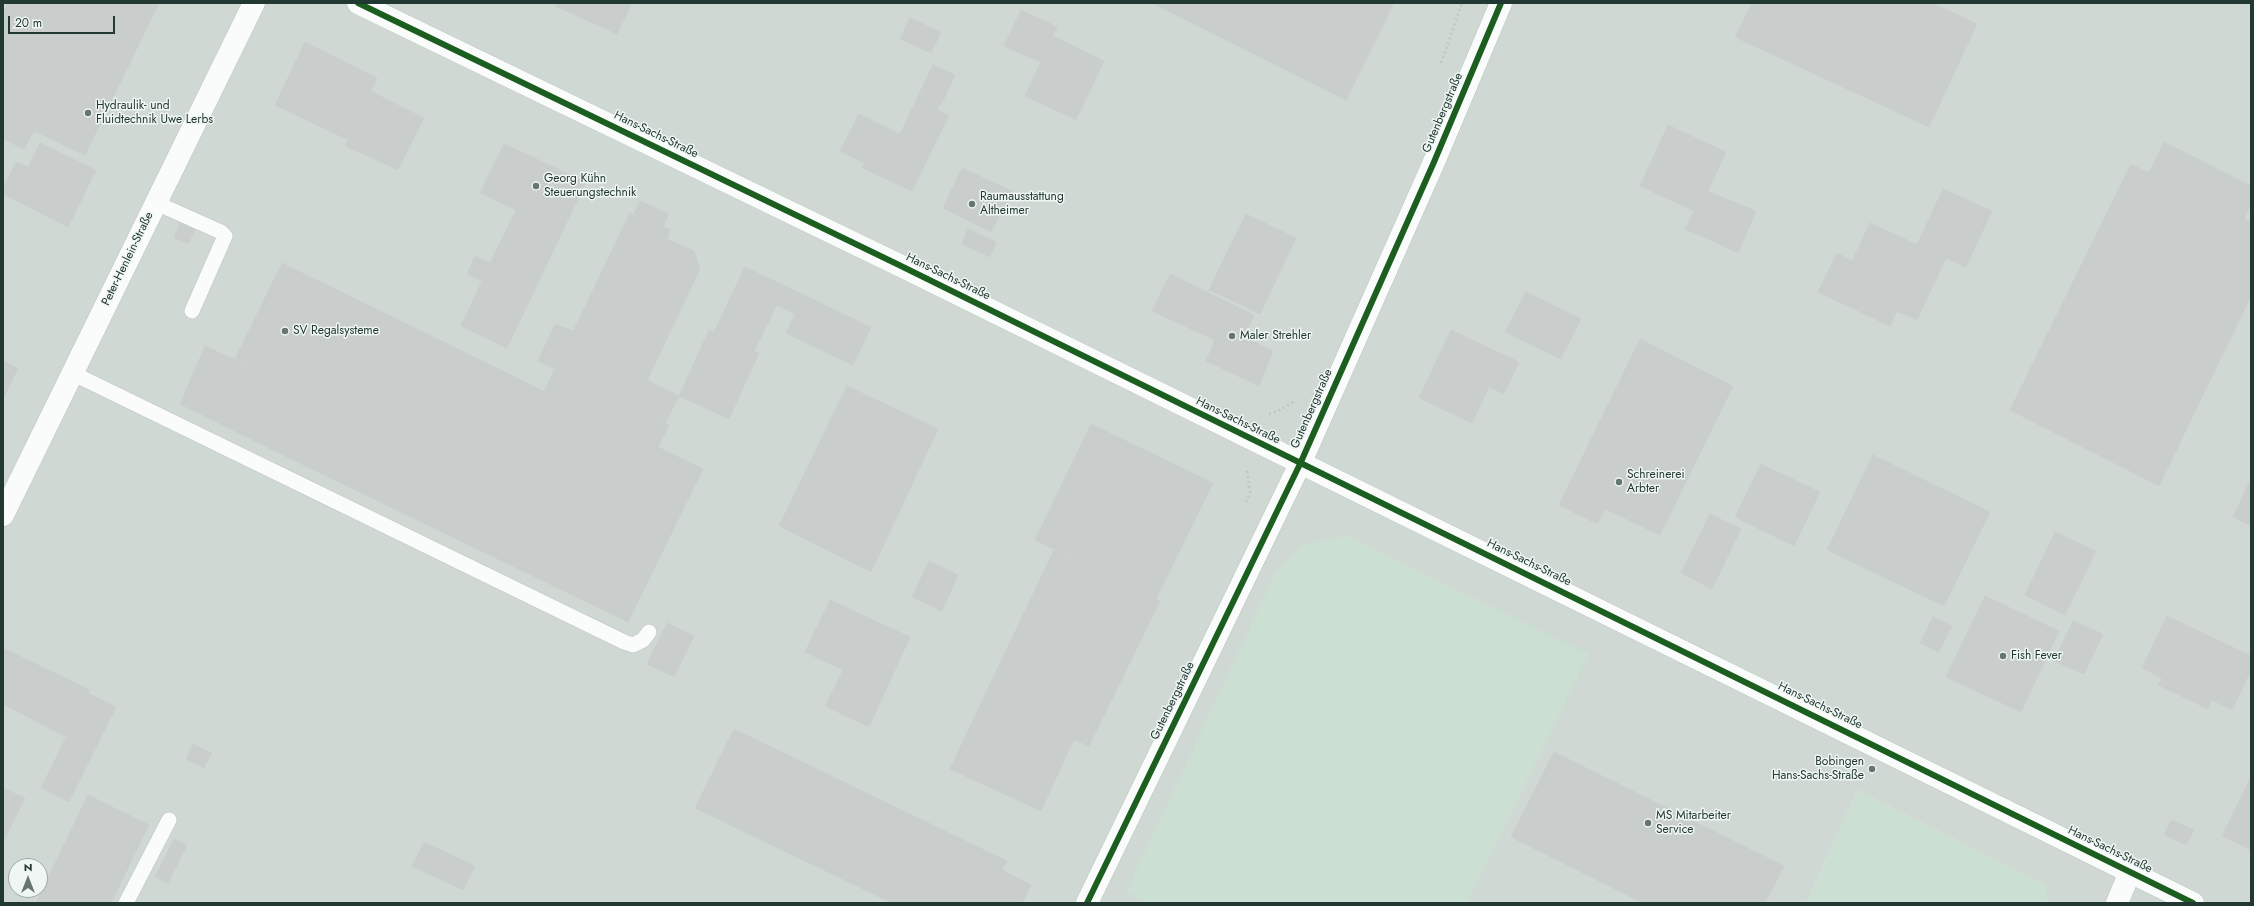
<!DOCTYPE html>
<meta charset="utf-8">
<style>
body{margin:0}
#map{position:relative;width:2254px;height:906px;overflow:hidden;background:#e1e7e4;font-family:Jost,sans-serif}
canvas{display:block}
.frame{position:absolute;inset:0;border:4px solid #223833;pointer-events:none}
.north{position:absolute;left:8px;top:858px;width:40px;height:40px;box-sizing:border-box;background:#eff6f3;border:1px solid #9daaa6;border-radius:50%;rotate:0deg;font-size:11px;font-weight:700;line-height:16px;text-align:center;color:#223833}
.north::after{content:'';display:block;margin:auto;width:14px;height:18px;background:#657571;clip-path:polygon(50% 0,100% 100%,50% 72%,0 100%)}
.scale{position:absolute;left:8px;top:16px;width:107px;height:18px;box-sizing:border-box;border:2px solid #223833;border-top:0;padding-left:5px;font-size:12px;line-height:14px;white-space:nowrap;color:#223833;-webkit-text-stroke:3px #eff6f3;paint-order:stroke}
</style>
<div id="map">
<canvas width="2254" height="906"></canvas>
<div class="frame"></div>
<div class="north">N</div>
<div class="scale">20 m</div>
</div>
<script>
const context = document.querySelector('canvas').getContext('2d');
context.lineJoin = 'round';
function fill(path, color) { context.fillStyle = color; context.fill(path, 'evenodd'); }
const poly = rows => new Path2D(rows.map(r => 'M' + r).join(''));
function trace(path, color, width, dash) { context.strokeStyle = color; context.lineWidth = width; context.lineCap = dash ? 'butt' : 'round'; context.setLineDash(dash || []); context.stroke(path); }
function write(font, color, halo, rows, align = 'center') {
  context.font = font + ' Jost,sans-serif'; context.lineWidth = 3; context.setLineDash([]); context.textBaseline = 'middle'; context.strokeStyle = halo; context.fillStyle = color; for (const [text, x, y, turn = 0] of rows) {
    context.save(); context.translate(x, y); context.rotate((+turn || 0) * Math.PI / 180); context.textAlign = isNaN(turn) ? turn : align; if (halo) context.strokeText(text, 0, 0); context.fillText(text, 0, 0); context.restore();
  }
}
fill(poly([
 [3,3,2251,3,2251,903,2048,903,2045,885,1858,790,1806,903,3,903],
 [16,866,40,866,40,890,16,890]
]), '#d0d8d4');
fill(poly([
 [1347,536,1589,654,1467,903,1149,903,1126,892,1275,574,1303,545],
 [1858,790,2045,885,2048,903,1806,903]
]), '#cbdfd2');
const building = poly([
 [8,3,159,3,85,155,34,131,24,149,3,139,3,13,8,3],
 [557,3,632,3,617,34,555,6,557,3],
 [1152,3,1394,3,1346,100,1152,3],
 [1752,3,1933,3,1977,24,1929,127,1735,37,1752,3],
 [1021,10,1057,27,1040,62,1004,46,1021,10],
 [910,18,941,32,931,53,900,39,910,18],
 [1053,36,1104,61,1076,120,1025,96,1053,36],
 [305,42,377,78,348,140,275,105,305,42],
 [933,65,955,75,941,105,919,94,933,65],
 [371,91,396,104,370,157,345,146,371,91],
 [919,94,939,104,937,110,949,116,932,150,900,134,919,94],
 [396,104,424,118,398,170,370,157,396,104],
 [859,114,932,150,912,191,862,168,864,163,840,151,859,114],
 [1668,125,1726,152,1708,191,1729,200,1710,240,1685,229,1694,211,1640,186,1668,125],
 [2164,142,2251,186,2251,204,2244,219,2251,223,2251,296,2159,486,2010,410,2131,164,2149,173,2164,142],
 [40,143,96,170,68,227,3,194,3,188,16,162,28,167,40,143],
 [504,144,586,182,507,348,461,326,482,281,467,274,475,256,490,263,516,210,480,193,504,144],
 [962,168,1012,191,991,232,943,208,962,168],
 [1943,189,1992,211,1966,267,1917,245,1943,189],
 [1729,200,1756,211,1738,253,1710,240,1729,200],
 [640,201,669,214,663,227,634,214,640,201],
 [630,213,670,230,667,239,694,251,700,269,634,408,555,369,630,213],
 [1246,214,1296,238,1278,276,1227,252,1246,214],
 [180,223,195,230,188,244,174,238,180,223],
 [1870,223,1946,258,1917,320,1897,311,1890,326,1818,292,1837,253,1852,261,1870,223],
 [968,229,996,242,990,257,962,244,968,229],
 [1227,252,1278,276,1260,314,1209,290,1227,252],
 [282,263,703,469,628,622,287,457,317,397,235,359,282,263],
 [745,267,804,295,795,314,777,305,754,351,714,332,745,267],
 [1170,274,1254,315,1245,337,1273,351,1259,386,1206,361,1215,340,1152,311,1170,274],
 [1526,292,1581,319,1561,359,1505,332,1526,292],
 [804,295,841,313,823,351,786,333,804,295],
 [841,313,871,327,853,365,823,351,841,313],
 [555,324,573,331,555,369,538,361,555,324],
 [709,330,759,353,729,419,679,396,709,330],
 [1451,330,1519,362,1504,394,1489,387,1472,423,1419,398,1451,330],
 [1640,339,1733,386,1660,535,1605,509,1597,524,1559,505,1640,339],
 [205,346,317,397,287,457,180,404,205,346],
 [3,361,18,368,3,399,3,361],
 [555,369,669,425,658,447,544,391,555,369],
 [647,380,663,388,650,416,634,408,647,380],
 [847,386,938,429,871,572,779,526,847,386],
 [663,388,679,396,665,424,650,416,663,388],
 [1091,424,1213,483,1156,599,1035,540,1091,424],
 [1873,455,1990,512,1944,606,1827,550,1873,455],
 [1761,464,1820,492,1794,546,1735,517,1761,464],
 [2251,479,2251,526,2233,517,2251,479],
 [1710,514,1741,529,1712,589,1681,573,1710,514],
 [2055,532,2096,551,2065,615,2025,595,2055,532],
 [1054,550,1160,601,1089,746,983,699,1054,550],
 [929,561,958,575,942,611,912,597,929,561],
 [1985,596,2059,631,2021,712,1946,677,1985,596],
 [830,600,910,637,869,727,825,706,843,670,805,652,830,600],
 [2167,616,2251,656,2251,670,2232,710,2212,700,2208,709,2158,685,2162,678,2142,668,2167,616],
 [1933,617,1952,626,1939,652,1920,643,1933,617],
 [2073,621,2103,634,2084,674,2054,661,2073,621],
 [667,623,694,636,674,677,647,664,667,623],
 [3,648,90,690,66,737,3,704,3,648],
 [88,693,116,707,76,788,48,774,88,693],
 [983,699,1074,739,1041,811,950,769,983,699],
 [734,729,1007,861,1002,870,1031,885,1022,903,892,903,695,808,734,729],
 [193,744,212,753,204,768,186,759,193,744],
 [1554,752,1784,866,1765,903,1643,903,1511,837,1554,752],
 [48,774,76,788,69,802,41,788,48,774],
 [2251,777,2251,850,2222,836,2251,777],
 [3,788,25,798,3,842,3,788],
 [88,795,149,825,111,903,36,903,88,795],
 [2171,820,2194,830,2186,845,2164,835,2171,820],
 [174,839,187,845,168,883,155,877,174,839],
 [424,842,475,866,463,890,412,866,424,842]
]);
fill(building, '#c9cecc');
trace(building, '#cad0cd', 1);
const service = poly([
 [156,203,221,232,225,236,192,311],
 [72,373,624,642,633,645,643,640,649,632],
 [126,903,169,820]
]);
const minor = poly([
 [358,3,899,265,2193,903],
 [3,515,254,3],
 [2117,903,2130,872]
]);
const tertiary = poly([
 [1087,903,1300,464,1434,162,1501,3]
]);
trace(service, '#bec4c1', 16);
trace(minor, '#bec4c1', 23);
trace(tertiary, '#bec4c1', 23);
trace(poly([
 [1441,63,1462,3],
 [1269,414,1280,410,1293,402],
 [1246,502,1250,492,1247,471]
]), '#bfc7c5', 2.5, [2, 3]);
trace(service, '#fafbfb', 15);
trace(minor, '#fafbfb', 22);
trace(tertiary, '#fafbfb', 22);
trace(poly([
 [358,3,899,265,2193,903],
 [1087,903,1300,464,1434,162,1501,3]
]), '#1b5e20', 6);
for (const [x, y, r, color] of [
 [88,113,4,"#657571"],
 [536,186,4,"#657571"],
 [972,204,4,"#657571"],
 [285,331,4,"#657571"],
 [1232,336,4,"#657571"],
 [1619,482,4,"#657571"],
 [2003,656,4,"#657571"],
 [1872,769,4,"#657571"],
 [1648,823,4,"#657571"]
]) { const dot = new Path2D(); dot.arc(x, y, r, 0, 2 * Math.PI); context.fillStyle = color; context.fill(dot); trace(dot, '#eff6f3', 1.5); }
write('12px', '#223833', '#eff6f3', [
 ["Hydraulik- und",96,106],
 ["Fluidtechnik Uwe Lerbs",96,120],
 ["Georg Kühn",544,179],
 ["Steuerungstechnik",544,193],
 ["Raumausstattung",980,197],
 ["Altheimer",980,211],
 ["SV Regalsysteme",293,331],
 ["Maler Strehler",1240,336],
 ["Schreinerei",1627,475],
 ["Arbter",1627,489],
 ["Fish Fever",2011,656],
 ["Bobingen",1864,762,"right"],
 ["Hans-Sachs-Straße",1864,776,"right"],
 ["MS Mitarbeiter",1656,816],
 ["Service",1656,830]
], 'left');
write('12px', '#223833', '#eff6f3', [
 ["Gutenbergstraße",1443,113,-67],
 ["Hans-Sachs-Straße",656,135,26],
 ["Peter-Henlein-Straße",128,259,-64],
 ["Hans-Sachs-Straße",948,277,26],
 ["Gutenbergstraße",1312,409,-66],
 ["Hans-Sachs-Straße",1238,421,26],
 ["Hans-Sachs-Straße",1529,563,26],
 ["Gutenbergstraße",1173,701,-64],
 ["Hans-Sachs-Straße",1820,706,26],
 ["Hans-Sachs-Straße",2110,850,26]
]);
</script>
